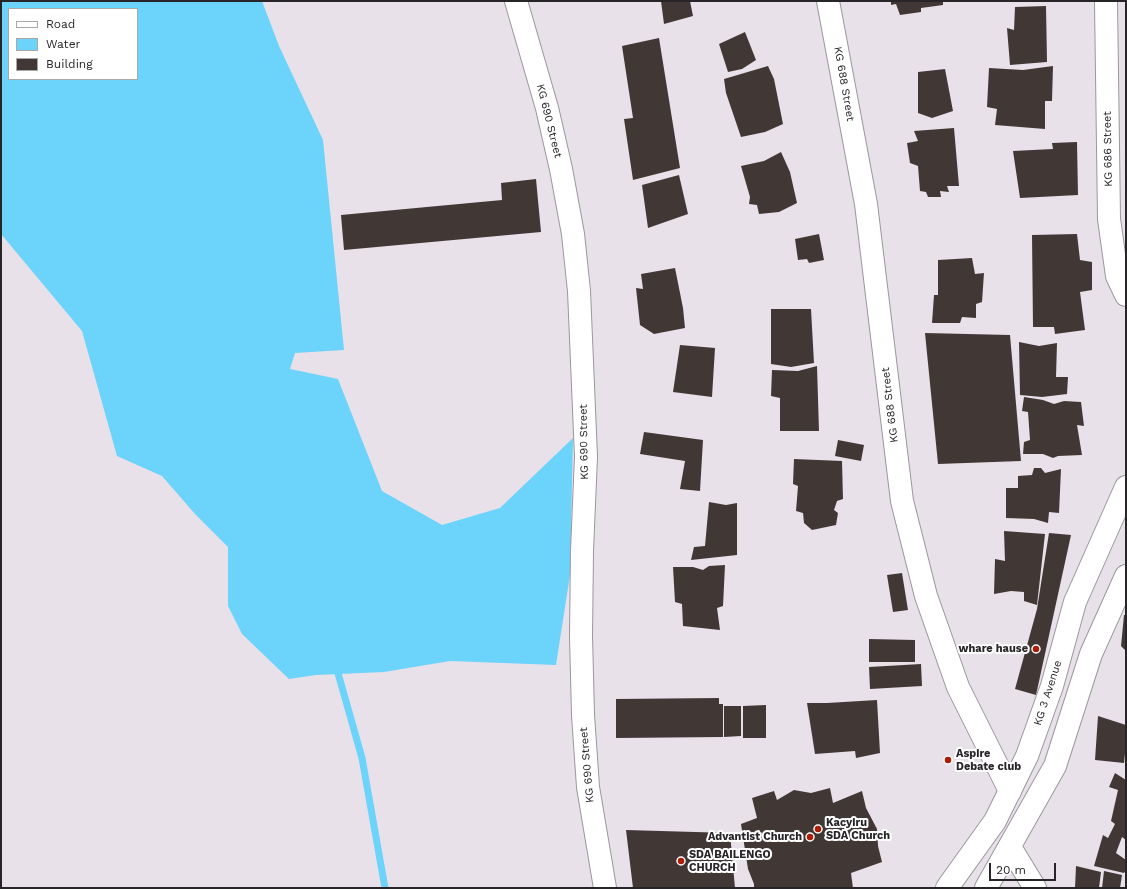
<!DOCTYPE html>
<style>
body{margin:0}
#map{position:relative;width:1127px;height:889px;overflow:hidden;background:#e8e1e9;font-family:"Work Sans",sans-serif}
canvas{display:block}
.frame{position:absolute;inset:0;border:2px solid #282528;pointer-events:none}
.legend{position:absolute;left:8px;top:8px;width:130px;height:72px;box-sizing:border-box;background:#fff;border:1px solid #a9a8a9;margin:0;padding:5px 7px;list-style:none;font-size:12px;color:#282528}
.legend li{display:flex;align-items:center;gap:8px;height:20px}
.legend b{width:20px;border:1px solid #a9a8a9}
.scale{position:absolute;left:989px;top:863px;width:67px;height:18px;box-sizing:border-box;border:2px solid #282528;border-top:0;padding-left:5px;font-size:12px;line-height:14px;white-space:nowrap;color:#282528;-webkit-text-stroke:3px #fff;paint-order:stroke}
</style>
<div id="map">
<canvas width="1127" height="889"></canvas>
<div class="frame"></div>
<ul class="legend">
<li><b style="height:5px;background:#fff"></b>Road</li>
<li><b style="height:11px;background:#6cd3fa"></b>Water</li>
<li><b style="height:11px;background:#413836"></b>Building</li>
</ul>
<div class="scale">20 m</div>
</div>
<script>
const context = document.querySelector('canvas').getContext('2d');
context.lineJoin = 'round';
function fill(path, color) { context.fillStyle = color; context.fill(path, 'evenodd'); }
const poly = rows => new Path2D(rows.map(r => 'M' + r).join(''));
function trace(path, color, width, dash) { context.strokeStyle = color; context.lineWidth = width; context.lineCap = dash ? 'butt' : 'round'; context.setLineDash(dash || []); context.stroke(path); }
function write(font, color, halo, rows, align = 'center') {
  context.font = font + ' "Work Sans",sans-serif'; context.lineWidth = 4; context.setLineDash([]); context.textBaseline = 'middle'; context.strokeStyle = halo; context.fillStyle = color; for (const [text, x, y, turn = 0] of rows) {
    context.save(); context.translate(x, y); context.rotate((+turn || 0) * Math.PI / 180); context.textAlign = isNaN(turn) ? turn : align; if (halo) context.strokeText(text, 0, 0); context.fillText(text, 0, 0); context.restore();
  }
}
fill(poly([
 [1,1,262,1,279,46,323,140,344,350,295,353,290,369,338,379,382,491,442,525,500,508,573,438,570,575,556,665,450,661,384,672,316,675,289,679,242,634,228,606,228,547,195,514,162,476,117,456,82,331,1,234],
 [9,9,137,9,137,79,9,79]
]), '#6cd3fa');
trace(poly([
 [336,666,362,758,385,888]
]), '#6cd3fa', 7);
fill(poly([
 [661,1,690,1,693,16,664,24],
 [891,1,943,1,943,5,921,8,921,12,900,15,896,4,891,5],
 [1046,6,1047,62,1010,65,1007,28,1014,30,1015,7],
 [745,32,756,60,742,69,728,72,719,44],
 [659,38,680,168,633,180,624,119,633,118,622,46],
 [768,66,774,79,783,124,765,132,741,137,726,93,724,79],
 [1053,66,1052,101,1045,101,1045,129,995,125,997,109,987,107,989,68,1023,70],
 [945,69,953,111,932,118,918,113,918,72],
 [954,128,959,186,947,186,949,192,940,191,941,197,928,197,926,192,920,191,918,166,910,163,907,143,918,141,914,131],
 [1077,142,1078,195,1020,198,1013,151,1053,149,1052,143],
 [781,152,790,172,797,203,779,212,759,214,757,205,749,204,750,197,741,166,764,161],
 [679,175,688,214,648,228,642,185],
 [536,179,541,232,344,250,341,215,502,200,501,183],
 [819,234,824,260,809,263,807,259,798,260,795,239],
 [1077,234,1080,260,1092,262,1092,290,1080,292,1085,330,1055,334,1054,327,1033,327,1032,235],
 [972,258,975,274,984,273,982,302,976,304,976,318,962,317,960,323,932,323,934,295,938,295,938,260],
 [675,268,683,308,685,328,654,334,640,325,636,288,643,289,641,274],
 [771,309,811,309,814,363,791,367,771,364],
 [925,333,1010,335,1021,461,938,464],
 [1019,342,1039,346,1057,343,1056,377,1068,377,1067,394,1042,397,1020,395],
 [680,345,715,348,712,397,673,392],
 [817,366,819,431,780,431,780,398,771,396,772,370,798,371],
 [1024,397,1043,400,1054,404,1064,401,1081,402,1084,426,1077,425,1082,455,1058,456,1053,458,1043,454,1023,454,1024,442,1030,440,1028,412,1022,411],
 [644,432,703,440,700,491,680,489,685,461,640,454],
 [838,440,864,445,861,461,835,456],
 [794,459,842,461,843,499,837,501,834,510,838,513,836,525,812,530,804,523,803,513,796,511,798,486,793,484],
 [1034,468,1041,468,1045,473,1061,469,1059,513,1049,512,1048,523,1034,519,1006,518,1006,488,1018,488,1018,476,1032,475],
 [709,502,726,505,737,503,737,555,691,560,694,547,705,546],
 [1004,531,1045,534,1037,605,1024,601,1024,592,1011,591,994,594,995,559,1005,561],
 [1049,533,1071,535,1036,695,1015,689,1037,609],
 [725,565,723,606,717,608,720,630,683,626,682,604,675,602,673,567,693,567,703,570,709,566],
 [902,573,908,610,893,612,887,575],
 [1124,615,1126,615,1126,651,1121,646],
 [869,639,915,640,915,662,869,662],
 [921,664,922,686,870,689,869,667],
 [719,698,719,704,723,704,723,737,616,738,616,699],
 [877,700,880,753,856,758,855,751,815,754,807,703,827,703],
 [766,705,766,738,743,738,743,706],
 [724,706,741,706,741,736,724,737],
 [1098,716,1126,725,1126,744,1124,763,1095,760],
 [1115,773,1126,780,1126,840,1122,837,1116,853,1126,860,1126,870,1124,873,1094,866,1103,835,1108,838,1115,824,1111,821,1118,790,1109,787],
 [830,788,833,803,862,791,866,808,877,829,878,846,882,862,851,873,853,888,754,888,754,884,748,869,741,824,757,818,752,798,774,791,777,800,794,790,811,793],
 [626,830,730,833,735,888,633,888],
 [1076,866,1101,872,1099,888,1075,888],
 [1104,871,1122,875,1120,888,1102,888]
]), '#413836');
const street = poly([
 [516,1,547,108,561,169,573,234,579,291,586,457,582,551,581,636,583,715,588,787,605,888],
 [828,1,866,204,902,501,926,596,958,687,1010,791],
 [1106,1,1109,219,1117,276,1126,295],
 [1010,847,1035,888]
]);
const secondary = poly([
 [947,888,995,821,1027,756,1052,686,1075,602,1126,487],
 [986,888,1055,766,1091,654,1126,576]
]);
trace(street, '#9c969e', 24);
trace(secondary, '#9c969e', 24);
trace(street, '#fff', 22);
trace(secondary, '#fff', 22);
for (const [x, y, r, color] of [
 [1036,649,4,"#ac1d08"],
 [948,760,4,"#ac1d08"],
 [818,829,4,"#ac1d08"],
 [810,837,4,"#ac1d08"],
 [681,861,4,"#ac1d08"]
]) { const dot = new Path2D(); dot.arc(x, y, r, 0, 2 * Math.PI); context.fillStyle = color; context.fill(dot); trace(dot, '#fff', 1.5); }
write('11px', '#282528', '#fff', [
 ["KG 688 Street",844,84,80],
 ["KG 690 Street",549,121,76],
 ["KG 686 Street",1108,149,-91],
 ["KG 688 Street",890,405,-97],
 ["KG 690 Street",584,442,-91],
 ["KG 3 Avenue",1048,693,-72],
 ["KG 690 Street",587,765,-95]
]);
write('bold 11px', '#282528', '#fff', [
 ["whare hause",1028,649,"right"],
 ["Aspire",956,754],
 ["Debate club",956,767],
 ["Kacyiru",826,823],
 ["SDA Church",826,836],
 ["Advantist Church",802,837,"right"],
 ["SDA BAILENGO",689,855],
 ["CHURCH",689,868]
], 'left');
</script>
